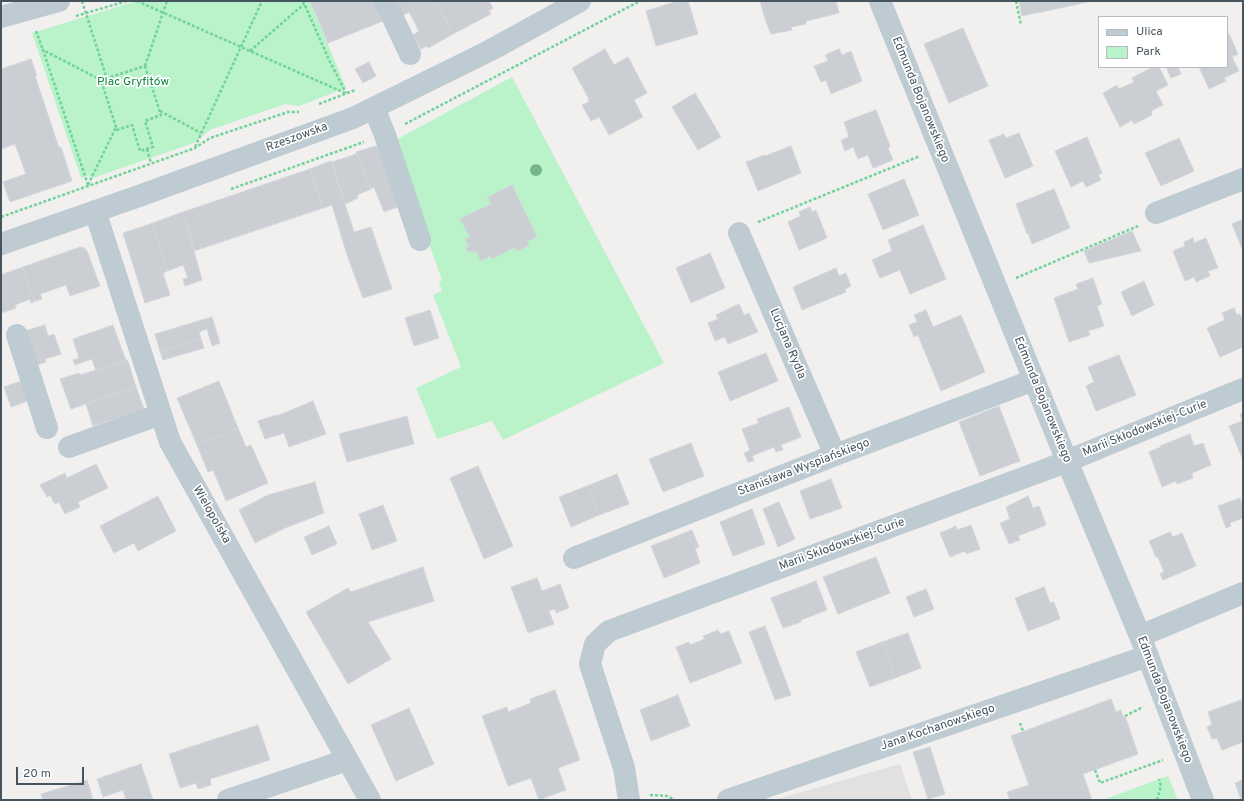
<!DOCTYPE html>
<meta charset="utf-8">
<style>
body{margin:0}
#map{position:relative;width:1244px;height:801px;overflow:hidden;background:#f2efef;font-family:Overpass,sans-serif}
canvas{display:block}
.frame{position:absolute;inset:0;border:2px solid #46555e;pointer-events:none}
.legend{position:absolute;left:1098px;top:16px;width:130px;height:52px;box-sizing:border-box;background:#fff;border:1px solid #b5bbbf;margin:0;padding:5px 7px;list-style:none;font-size:12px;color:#46555e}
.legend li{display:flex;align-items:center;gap:8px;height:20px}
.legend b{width:20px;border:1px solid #b5bbbf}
.scale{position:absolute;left:16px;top:767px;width:68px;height:18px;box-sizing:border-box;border:2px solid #46555e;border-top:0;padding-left:5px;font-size:12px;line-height:14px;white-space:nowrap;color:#46555e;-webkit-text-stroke:3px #fff;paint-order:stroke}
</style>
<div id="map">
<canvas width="1244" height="801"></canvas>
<div class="frame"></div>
<ul class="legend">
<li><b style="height:5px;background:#becbd2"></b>Ulica</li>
<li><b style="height:11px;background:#baf2ca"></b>Park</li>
</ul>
<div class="scale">20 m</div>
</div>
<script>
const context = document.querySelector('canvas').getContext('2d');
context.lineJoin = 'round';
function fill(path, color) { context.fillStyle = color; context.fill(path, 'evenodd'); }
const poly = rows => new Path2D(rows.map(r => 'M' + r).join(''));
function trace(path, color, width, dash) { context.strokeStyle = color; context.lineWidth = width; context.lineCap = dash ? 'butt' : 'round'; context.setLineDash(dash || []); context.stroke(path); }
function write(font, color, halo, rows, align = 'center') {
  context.font = font + ' Overpass,sans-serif'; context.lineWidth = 3.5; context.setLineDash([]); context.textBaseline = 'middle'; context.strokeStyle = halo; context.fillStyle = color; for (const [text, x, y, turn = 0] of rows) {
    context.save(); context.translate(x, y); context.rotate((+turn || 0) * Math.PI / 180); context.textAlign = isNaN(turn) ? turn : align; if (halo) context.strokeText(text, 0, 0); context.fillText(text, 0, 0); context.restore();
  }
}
fill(poly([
 [900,764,912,800,774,800]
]), '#e3e0e1');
fill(poly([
 [136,1,310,1,346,88,299,106,285,104,210,130,194,143,90,179,89,175,81,178,32,33],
 [512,77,664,363,503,440,492,421,437,439,416,388,461,367,433,295,442,291,439,281,442,280,392,142],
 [1168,776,1178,800,1103,800,1159,779]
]), '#baf2ca');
const building = poly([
 [310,1,375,1,383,21,328,43,310,1],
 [394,1,435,1,453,34,428,48,427,46,421,49,413,35,419,31,409,12,402,16,394,1],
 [435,1,489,1,493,8,489,11,491,14,453,34,435,1],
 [678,1,688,1,698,34,656,46,646,11,678,1],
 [760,1,836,1,839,13,806,21,806,24,791,27,792,30,771,34,766,22,760,1],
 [1019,1,1093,1,1022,16,1019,1],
 [963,28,988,86,949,103,924,44,963,28],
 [1229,34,1238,54,1232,57,1239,71,1224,78,1226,81,1209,89,1199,67,1227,67,1227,35,1229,34],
 [605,49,614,65,628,57,647,93,634,100,643,117,609,135,599,117,591,121,582,105,589,102,588,100,589,99,572,68,605,49],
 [839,49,842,55,851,51,862,81,831,94,826,80,821,82,814,66,828,61,825,55,839,49],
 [31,59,37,76,35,76,59,148,61,147,72,181,10,202,3,182,26,174,15,144,1,149,1,69,31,59],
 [369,62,376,76,363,83,355,69,369,62],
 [1153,67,1159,67,1168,85,1156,91,1163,105,1151,111,1152,115,1134,124,1132,120,1120,127,1103,93,1117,85,1119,89,1134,82,1132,78,1153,67],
 [1166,67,1178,67,1181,74,1171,78,1166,67],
 [695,93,721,137,698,150,672,107,695,93],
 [876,110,890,146,888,148,893,160,873,168,868,155,858,159,853,147,845,151,841,140,849,137,844,122,876,110],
 [1019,133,1033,166,1005,178,989,140,1004,134,1006,138,1019,133],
 [1087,137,1102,173,1098,175,1101,180,1086,187,1083,181,1071,187,1055,151,1087,137],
 [1179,138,1194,171,1161,186,1145,153,1179,138],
 [376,146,382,148,403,205,384,212,374,187,371,189,356,152,376,146],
 [791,146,801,173,758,191,746,162,765,155,765,156,791,146],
 [357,154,371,189,357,195,358,198,345,204,332,162,357,154],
 [331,161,354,232,371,227,392,289,363,298,347,255,332,205,323,208,310,169,331,161],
 [310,169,323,208,194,251,183,212,310,169],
 [904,179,919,215,883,230,868,194,904,179],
 [512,185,537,237,527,241,529,245,517,251,515,247,492,259,490,256,481,261,476,251,472,253,472,251,468,252,466,248,469,246,465,239,470,237,460,219,491,204,488,197,512,185],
 [1054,189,1070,228,1032,244,1028,233,1027,234,1016,204,1054,189],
 [810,207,812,212,816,210,827,238,799,250,788,222,801,216,799,212,810,207],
 [183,212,202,280,185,286,183,279,188,278,183,265,167,271,153,223,183,212],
 [1243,219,1243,251,1232,224,1243,219],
 [153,223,167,271,163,273,170,295,145,303,123,233,153,223],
 [923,225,946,279,910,294,900,270,880,278,872,260,892,251,888,240,923,225],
 [1132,231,1141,251,1089,263,1084,251,1132,231],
 [1193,238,1194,243,1206,238,1218,268,1208,271,1210,276,1196,282,1194,277,1185,281,1173,251,1185,246,1184,242,1193,238],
 [80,247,84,248,87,251,100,286,70,296,66,285,40,294,42,299,35,301,23,267,80,247],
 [710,253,725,288,691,303,676,268,710,253],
 [23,267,35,301,31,303,30,299,15,305,16,308,1,313,1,275,23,267],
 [836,268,839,276,846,273,851,286,845,289,846,292,802,310,793,287,836,268],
 [1093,278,1102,304,1097,306,1104,326,1088,331,1090,335,1069,342,1054,298,1078,289,1076,284,1093,278],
 [1144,281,1154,305,1132,316,1121,292,1144,281],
 [739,304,744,315,749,313,758,332,728,344,725,337,715,341,708,323,718,319,716,315,739,304],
 [1234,308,1237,315,1240,314,1243,320,1243,347,1220,357,1207,328,1225,320,1222,313,1234,308],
 [430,310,439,338,414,346,405,318,430,310],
 [926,310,933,327,961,315,985,372,941,391,918,335,914,337,909,325,917,322,914,315,926,310],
 [212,317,220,343,212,346,207,329,199,332,201,339,160,351,155,334,212,317],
 [45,325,48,336,54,334,61,354,45,359,46,362,35,366,25,331,45,325],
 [113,325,126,361,96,371,92,359,75,365,73,360,79,358,73,339,113,325],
 [201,339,204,348,163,360,160,351,201,339],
 [766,353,778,381,730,401,718,372,766,353],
 [1119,355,1136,395,1096,411,1086,386,1094,382,1088,367,1119,355],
 [125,360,127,360,128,361,136,387,71,409,60,379,79,373,80,375,96,370,96,371,126,361,125,360],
 [24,380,31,400,11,407,4,387,24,380],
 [219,381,238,428,197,445,177,398,219,381],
 [136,387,144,409,93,426,86,404,136,387],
 [313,401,326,434,289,447,284,433,265,439,258,421,277,415,277,416,313,401],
 [999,406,1020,461,980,476,959,422,999,406],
 [789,407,801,437,781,445,783,450,776,452,774,447,752,456,754,461,748,462,744,453,750,450,742,429,759,423,757,419,789,407],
 [1243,413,1243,460,1229,426,1242,421,1240,414,1243,413],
 [407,416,414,444,347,462,339,434,407,416],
 [238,428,246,447,251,445,268,483,226,501,213,470,208,472,197,445,238,428],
 [1190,434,1194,446,1203,443,1211,465,1192,473,1193,478,1177,484,1176,481,1162,487,1149,452,1161,447,1160,446,1190,434],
 [691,443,704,476,663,492,649,459,691,443],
 [96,464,108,488,78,502,80,507,65,514,59,502,55,504,50,495,47,497,40,485,65,473,67,478,96,464],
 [478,466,513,546,484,559,450,478,478,466],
 [617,474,629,504,599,515,587,486,617,474],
 [831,479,842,508,810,519,800,491,831,479],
 [315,482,324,513,285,528,255,543,239,510,268,495,315,482],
 [587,486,599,515,571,527,559,497,587,486],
 [158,496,176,531,138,551,134,543,114,553,100,526,158,496],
 [1028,496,1033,508,1039,506,1046,525,1018,536,1020,540,1009,544,1000,523,1010,519,1006,507,1028,496],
 [1240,498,1243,506,1243,518,1230,523,1231,526,1226,528,1218,506,1240,498],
 [779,502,795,539,778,547,763,509,779,502],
 [383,505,397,541,372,550,359,514,383,505],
 [752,509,765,544,733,556,720,522,752,509],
 [971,525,980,549,966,554,965,551,950,557,940,533,956,526,957,530,971,525],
 [329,526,337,544,312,555,304,537,329,526],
 [692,530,699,547,695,549,700,563,664,578,651,546,692,530],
 [1170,532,1173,537,1182,533,1196,566,1163,580,1160,574,1164,572,1158,557,1156,557,1149,541,1170,532],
 [876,557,890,593,838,614,823,577,876,557],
 [423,567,434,601,368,622,391,659,348,684,306,612,348,588,351,592,423,567],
 [537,578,542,591,560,584,569,608,556,613,555,609,549,611,554,624,528,633,511,587,537,578],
 [816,581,827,610,801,620,801,622,783,628,771,598,816,581],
 [1044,587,1050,603,1054,602,1060,619,1028,631,1015,598,1044,587],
 [926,589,934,609,914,617,906,597,926,589],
 [765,626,791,695,775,700,749,632,765,626],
 [718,630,720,634,729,631,742,663,690,683,676,647,689,642,690,645,705,639,703,636,718,630],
 [908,633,921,668,895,678,882,642,908,633],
 [882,642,895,678,870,687,856,652,882,642],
 [555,690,580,760,558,768,566,790,539,800,531,778,508,786,482,716,507,707,508,712,531,703,530,699,555,690],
 [678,695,690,726,651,741,640,710,678,695],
 [1111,699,1116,712,1121,710,1123,717,1125,716,1138,754,1083,774,1092,800,1010,800,1007,792,1029,785,1011,736,1111,699],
 [1241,700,1243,705,1243,742,1222,750,1217,738,1212,739,1207,727,1212,724,1208,712,1241,700],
 [409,708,434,764,396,781,371,725,409,708],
 [258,725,270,760,210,779,211,785,198,789,196,783,180,788,169,754,258,725],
 [930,747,945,794,928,799,913,752,930,747],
 [141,764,153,800,126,800,123,790,103,797,97,779,141,764],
 [87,780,93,800,43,800,41,794,87,780],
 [1243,780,1243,800,1241,800,1235,783,1243,780]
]);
fill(building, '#cbcfd4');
trace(building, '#d2d6db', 1);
trace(poly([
 [82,1,107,79],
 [137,1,345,93],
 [303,1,330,62,346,93],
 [1016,1,1021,25],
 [76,16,127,1],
 [36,31,43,50],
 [250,51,304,4],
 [145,66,161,115,145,121,153,147,140,151,132,125,117,130,101,80,145,66],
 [145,66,167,1],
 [319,104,355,90],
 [160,111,201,133],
 [405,124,640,1],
 [195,147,262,1],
 [147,149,151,163],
 [88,185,43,50,101,80],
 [88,185,116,127],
 [231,189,364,142],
 [1,217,195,148,210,138,288,112,299,112],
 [758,222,920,156],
 [1016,278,1138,226],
 [1125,716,1143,707],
 [1020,723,1023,731],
 [1095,770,1100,783,1163,760],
 [650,795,667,796,675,800],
 [1157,800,1161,786,1159,779]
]), '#70d398', 2.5, [3, 2]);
trace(poly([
 [385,1,410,54],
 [880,1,1067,461,1140,636,1203,800],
 [1,17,59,1],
 [374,108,385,135,420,240],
 [95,211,170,442,370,800],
 [1156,213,1243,179],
 [739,233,835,455],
 [1,244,139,196,353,118,489,51,580,1],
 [17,335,47,428],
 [69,447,161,414],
 [574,558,835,455,1034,380],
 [1140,636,1243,593],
 [228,800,347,760],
 [629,800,624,768,590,664,595,644,609,631,1050,468,1243,389],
 [728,800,1148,656]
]), '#becbd2', 22);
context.fillStyle = '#76b58e';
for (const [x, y] of [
 [536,170]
]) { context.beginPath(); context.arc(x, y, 6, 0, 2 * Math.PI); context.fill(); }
write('12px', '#10853f', '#fff', [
 ["Plac Gryfitów",133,83]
]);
write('12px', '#46555e', '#fff', [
 ["Edmunda Bojanowskiego",920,100,68],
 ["Rzeszowska",297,138,-20],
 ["Lucjana Rydla",787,344,67],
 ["Edmunda Bojanowskiego",1042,400,68],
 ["Marii Skłodowskiej-Curie",1145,429,-22],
 ["Stanisława Wyspiańskiego",804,468,-21],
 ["Wielopolska",211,515,60],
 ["Marii Skłodowskiej-Curie",842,545,-20],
 ["Edmunda Bojanowskiego",1164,700,69],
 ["Jana Kochanowskiego",938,728,-19]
]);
</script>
